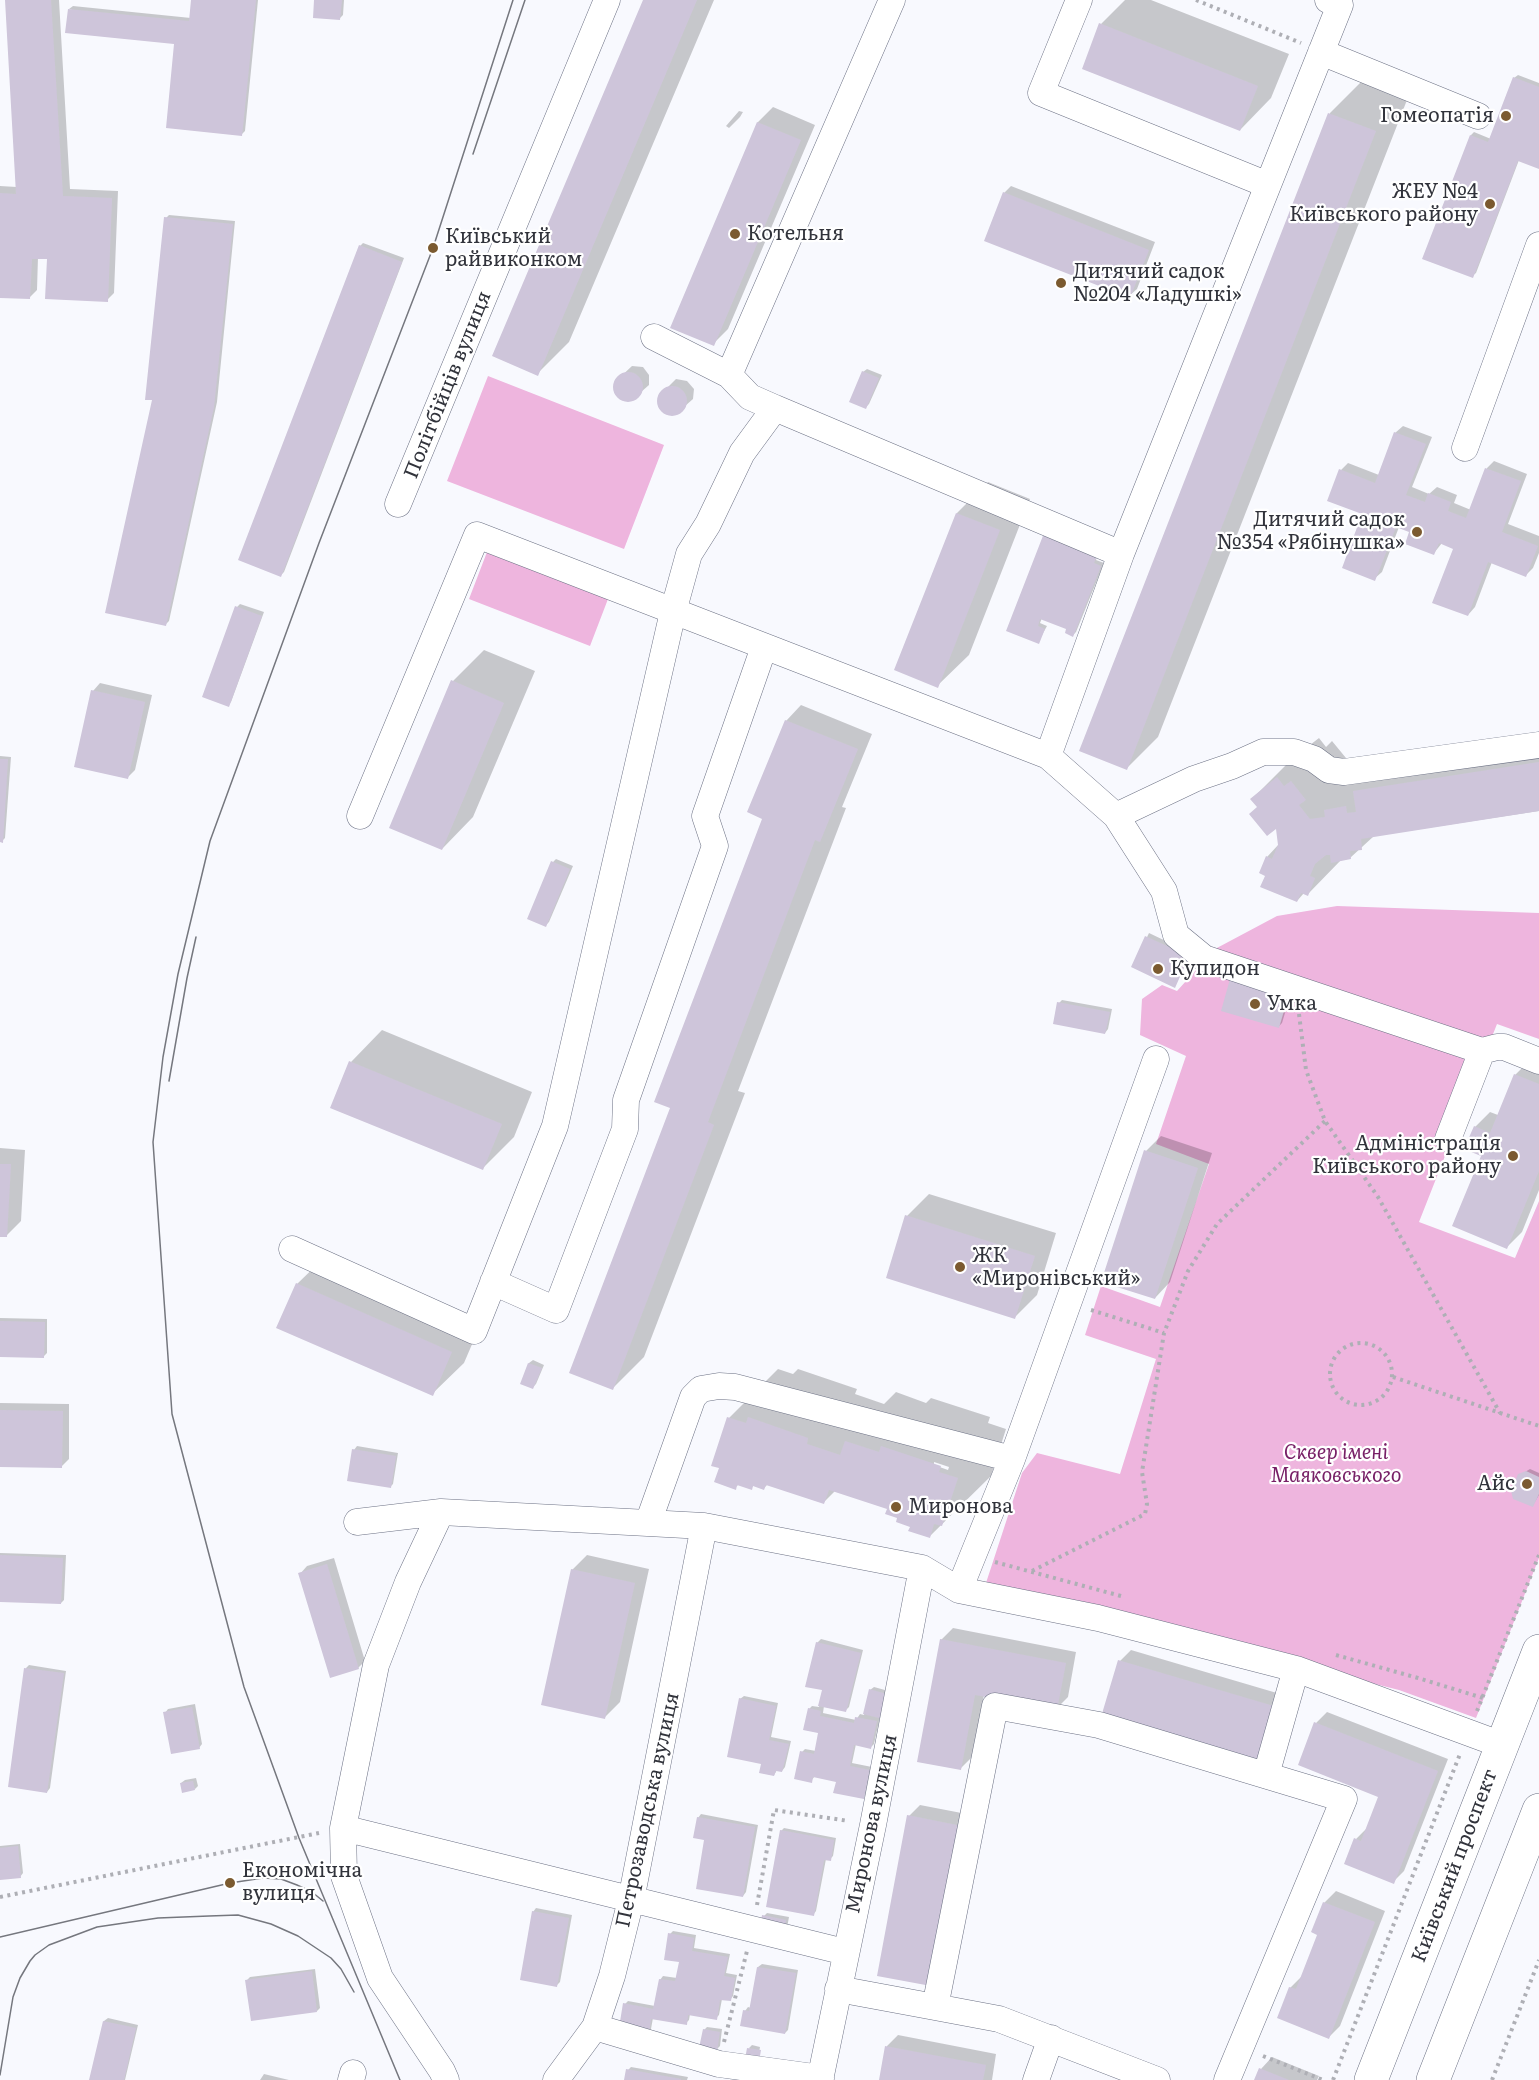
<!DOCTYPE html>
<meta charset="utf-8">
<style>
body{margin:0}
canvas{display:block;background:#f8f9fe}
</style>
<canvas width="1539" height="2080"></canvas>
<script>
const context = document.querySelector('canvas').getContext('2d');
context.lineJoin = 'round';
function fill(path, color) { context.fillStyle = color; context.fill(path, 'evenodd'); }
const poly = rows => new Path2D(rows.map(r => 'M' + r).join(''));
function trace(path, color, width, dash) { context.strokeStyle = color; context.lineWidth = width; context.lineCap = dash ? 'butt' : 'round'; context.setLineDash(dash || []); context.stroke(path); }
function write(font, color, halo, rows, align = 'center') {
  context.font = font + ' Literata,serif'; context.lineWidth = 4.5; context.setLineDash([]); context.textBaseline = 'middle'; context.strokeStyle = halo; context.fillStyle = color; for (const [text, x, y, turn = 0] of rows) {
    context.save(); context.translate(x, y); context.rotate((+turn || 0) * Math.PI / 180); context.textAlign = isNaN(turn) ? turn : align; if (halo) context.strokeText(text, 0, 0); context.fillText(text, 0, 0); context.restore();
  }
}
fill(poly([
 [488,376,664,445,624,549,447,481],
 [487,552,608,599,590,646,469,599],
 [1337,906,1539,913,1539,1039,1497,1024,1419,1222,1515,1258,1539,1201,1539,1558,1476,1718,1399,1690,985,1586,1022,1473,1037,1453,1120,1474,1156,1359,1085,1335,1101,1286,1160,1307,1209,1164,1156,1144,1186,1056,1140,1035,1142,999,1162,985,1177,991,1215,949,1277,916]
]), '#eeb5de');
fill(poly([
 [6,0,59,0,70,189,118,191,114,293,107,300,48,258,38,257,37,290,30,297,0,296,0,186,17,187],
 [193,0,258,0,245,131,241,135,176,43,69,9,73,6,191,18],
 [316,0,344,0,343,15,340,18],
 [644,0,714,0,569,342,537,374],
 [1125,0,1151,0,1289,54,1271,98,1240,130,1101,24],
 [1518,75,1539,83,1539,168,1519,160,1476,273,1472,276,1471,135,1474,132,1491,139,1514,78],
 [1361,82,1407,100,1158,737,1127,768,1081,750,1330,113],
 [773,107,815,125,728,329,713,344,672,327,758,122],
 [739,111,743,112,740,117,729,128,726,126],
 [1011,186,1155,242,1137,289,1129,296,1004,193],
 [169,215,235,221,217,402,169,621,166,624,154,399,166,218],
 [363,243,404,258,284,572,281,575,360,246],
 [632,366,643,367,649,375,649,385,632,400,622,399,615,391,616,381],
 [867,369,882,375,869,404,866,407,863,372],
 [676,379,687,381,694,389,693,399,676,414,666,413,659,405,660,395],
 [1403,426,1432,437,1412,487,1429,494,1437,487,1457,495,1454,503,1471,510,1487,468,1494,461,1527,474,1508,524,1539,536,1539,553,1533,568,1526,575,1492,562,1475,607,1468,615,1455,548,1442,543,1434,553,1411,531,1399,527,1382,572,1374,579,1364,513,1341,470,1348,463,1379,475,1395,433],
 [988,482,1030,499,969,655,937,686,957,513],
 [1048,529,1098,554,1096,560,1104,563,1076,632,1073,635,1068,628,1042,618,1040,623,1047,626,1038,642,1008,630],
 [240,604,264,612,231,702,228,705,237,607],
 [484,650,535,671,473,817,442,849,453,681],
 [100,683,152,695,135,770,128,777,93,691],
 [801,705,872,734,842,807,846,808,738,1091,745,1093,644,1357,613,1388,672,1107,763,820,786,721],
 [1539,737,1539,811,1374,836,1350,858,1342,859,1308,894,1304,893,1297,901,1267,875,1267,857,1279,844,1277,826,1252,799,1293,758,1319,738,1326,747,1332,741,1346,758,1340,765],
 [0,756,11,757,5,838,2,841,0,841],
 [556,859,573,866,549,922,546,925,553,862],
 [1149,933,1191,953,1175,986,1133,966],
 [1291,993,1282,1023,1279,1026,1222,1010],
 [1062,1000,1112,1009,1108,1029,1105,1033,1059,1003],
 [382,1030,532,1092,514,1137,482,1169,351,1062],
 [1530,1060,1539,1063,1539,1190,1522,1232,1507,1247,1475,1127,1490,1112,1498,1115,1515,1075],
 [1161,1136,1212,1153,1170,1282,1155,1298,1146,1151],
 [0,1148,25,1150,21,1221,6,1236,0,1235],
 [929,1194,1056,1233,1037,1295,1015,1317,907,1216],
 [329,1253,482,1321,464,1363,432,1394,297,1284],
 [0,1318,47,1319,47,1353,44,1356,0,1356],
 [533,1360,544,1365,536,1384,533,1387,522,1383,529,1363],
 [778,1369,793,1374,798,1369,857,1389,855,1394,884,1404,896,1392,926,1403,931,1398,990,1417,988,1423,1006,1429,991,1476,929,1537,899,1517,889,1508,835,1491,824,1502,768,1484,764,1488,754,1485,751,1488,739,1484,735,1488,721,1467,729,1418],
 [934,1462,949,1467,948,1470,934,1465],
 [0,1403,69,1404,69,1459,61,1467,0,1466],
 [357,1446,398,1453,393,1484,390,1487,354,1450],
 [1530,1469,1539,1473,1539,1495,1533,1505,1520,1475],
 [0,1553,66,1555,64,1600,61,1603,0,1601],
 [587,1555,649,1569,620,1702,605,1717,572,1570],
 [334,1558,365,1661,358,1668,300,1574,307,1566],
 [953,1628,1076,1652,1068,1697,1057,1708,984,1695,972,1757,961,1768,941,1640],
 [821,1639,863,1650,849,1707,845,1711,824,1706,823,1713,856,1720,860,1714,864,1715,870,1690,874,1687,896,1693,880,1717,874,1744,871,1747,856,1744,852,1763,872,1767,866,1794,863,1798,837,1781,815,1776,811,1781,802,1752,805,1749,816,1751,820,1732,809,1709,812,1706,819,1707,823,1689,817,1643],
 [1131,1650,1287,1696,1271,1750,1120,1661],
 [29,1665,66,1671,50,1788,47,1792,26,1668],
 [744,1696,778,1703,771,1737,791,1741,785,1767,782,1771,777,1770,774,1775,763,1763,740,1699],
 [195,1704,202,1744,199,1748,165,1713,168,1709],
 [1327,1712,1448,1759,1404,1871,1393,1882,1356,1839,1367,1828,1380,1796,1316,1723],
 [196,1778,198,1786,195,1789,181,1783,185,1780],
 [920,1805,972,1815,942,1973,909,1816],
 [701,1814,758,1825,746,1892,743,1896,706,1839,698,1818],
 [784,1828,836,1838,833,1856,830,1859,826,1859,816,1911,813,1915,781,1831],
 [20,1844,23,1873,20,1877,0,1879,0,1846],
 [1336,1891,1385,1911,1340,2026,1328,2038,1290,1988,1302,1976,1319,1934,1313,1932,1324,1903],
 [536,1908,572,1915,560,1982,557,1985,533,1912],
 [767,1913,789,1917,787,1928,764,1916],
 [673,1931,696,1935,694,1948,730,1954,726,1973,737,1975,733,1996,730,2000,722,1999,719,2015,716,2018,690,2014,689,2020,686,2023,653,2018,651,2029,648,2032,625,2004,628,2001,655,2006,660,1980,663,1976,677,1978,681,1961,670,1934],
 [762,1964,798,1970,788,2030,785,2033,745,2011,748,2007,751,2008,758,1967],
 [315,1969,320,2008,317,2011,247,1980,250,1977],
 [108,2018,138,2025,125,2080,91,2080,104,2021],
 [707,2027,722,2029,720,2046,716,2050,704,2030],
 [898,2035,996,2054,992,2080,880,2080,887,2046],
 [752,2045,760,2047,758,2059,749,2048],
 [1272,2057,1319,2076,1317,2080,1256,2080,1261,2069],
 [631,2067,688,2077,687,2080,626,2080,628,2070],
 [264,2074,289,2080,260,2080]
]), '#0003');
fill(poly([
 [5,0,51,0,63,196,112,198,108,302,45,299,47,259,32,259,30,299,0,298,0,193,16,194],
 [191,0,256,0,242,136,166,128,174,44,65,33,68,9,189,21],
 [314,0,342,0,340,20,313,18],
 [643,0,697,0,538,376,492,356],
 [1099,23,1258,86,1240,131,1082,69],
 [1513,77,1539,87,1539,169,1518,161,1473,278,1422,259,1470,135,1488,142],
 [1328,113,1376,131,1127,770,1079,751],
 [757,122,801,140,714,346,670,328],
 [1003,192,1149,250,1130,298,984,241],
 [164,217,233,224,214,407,166,626,105,613,152,400,145,400],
 [359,245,402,262,281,577,238,560],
 [862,371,879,378,866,409,849,402],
 '613 387a15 15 0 1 1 30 0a15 15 0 1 1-30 0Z',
 '657 401a15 15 0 1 1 30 0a15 15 0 1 1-30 0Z',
 [1394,432,1426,444,1406,495,1425,502,1428,493,1451,502,1448,511,1466,518,1485,468,1521,481,1502,532,1538,546,1526,577,1488,562,1468,616,1432,603,1453,549,1439,543,1434,555,1405,544,1409,532,1396,527,1375,581,1342,568,1362,514,1327,501,1339,469,1375,483],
 [956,513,1000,530,938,688,894,670],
 [1046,528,1062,534,1058,542,1096,558,1094,563,1101,566,1073,637,1065,633,1066,629,1040,619,1038,626,1045,629,1039,644,1006,631],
 [235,606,262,616,229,707,202,697],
 [451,680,504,703,442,850,389,828],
 [91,690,145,702,128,779,74,767],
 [785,720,858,749,820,842,815,840,708,1122,714,1125,613,1390,569,1373,670,1108,654,1102,762,819,747,812],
 [0,759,8,759,3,843,0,842],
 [1539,762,1539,811,1361,839,1362,850,1350,851,1351,859,1331,863,1330,855,1326,855,1315,864,1310,876,1315,878,1308,896,1301,893,1297,902,1260,887,1265,876,1259,873,1266,856,1272,859,1278,845,1276,829,1267,836,1249,814,1257,807,1250,799,1277,777,1284,786,1291,781,1306,800,1299,805,1310,819,1325,817,1324,810,1346,806,1347,813,1356,812,1353,791],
 [551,861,570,869,546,927,527,919],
 [1145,936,1189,956,1175,988,1131,967],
 [1230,979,1288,997,1279,1028,1221,1011],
 [1057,1002,1110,1012,1105,1034,1053,1024],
 [349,1061,502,1124,483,1170,330,1108],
 [1514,1074,1539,1084,1539,1171,1507,1249,1452,1226,1481,1156,1464,1149,1474,1126,1490,1133],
 [1144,1150,1198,1168,1155,1299,1101,1282],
 [0,1164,11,1164,7,1237,0,1237],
 [905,1215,1035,1256,1015,1319,886,1278],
 [296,1283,452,1352,433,1396,276,1328],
 [0,1321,45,1322,44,1358,0,1357],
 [528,1363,542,1368,533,1389,520,1384],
 [0,1410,63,1411,62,1468,0,1467],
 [727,1417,746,1423,748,1417,808,1438,807,1444,840,1455,845,1441,879,1452,881,1446,941,1466,939,1472,958,1478,942,1526,934,1524,930,1538,908,1531,910,1527,896,1522,897,1518,885,1514,887,1509,829,1490,824,1504,766,1485,764,1490,753,1486,752,1490,737,1485,736,1490,714,1482,719,1468,711,1466],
 [352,1449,396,1456,391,1488,347,1481],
 [1526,1471,1539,1477,1539,1494,1533,1507,1513,1499,1511,1491,1518,1474],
 [0,1555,63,1558,61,1604,0,1602],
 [327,1564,359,1669,330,1678,298,1573],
 [571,1569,635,1583,605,1719,541,1705],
 [940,1639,1066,1663,1057,1710,975,1695,961,1770,917,1762],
 [816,1642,861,1653,846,1712,818,1706,822,1690,805,1687],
 [1118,1660,1277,1707,1260,1763,1101,1717],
 [24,1668,64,1673,47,1793,8,1787],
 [869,1689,894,1696,887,1720,863,1714],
 [739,1698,776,1706,769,1740,789,1744,782,1772,776,1771,774,1776,759,1773,761,1764,727,1757],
 [192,1707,200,1749,171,1754,163,1712],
 [808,1708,821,1711,820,1716,854,1723,855,1717,877,1721,871,1749,854,1745,850,1766,870,1770,864,1799,833,1793,836,1782,813,1777,812,1783,794,1779,800,1751,814,1754,818,1733,803,1730],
 [1314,1722,1438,1771,1394,1884,1344,1864,1354,1838,1361,1841,1378,1797,1298,1765],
 [193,1781,195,1790,182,1793,180,1783],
 [907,1815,962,1826,931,1986,877,1976],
 [697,1817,755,1827,743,1897,696,1889,704,1840,693,1838],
 [780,1830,834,1840,831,1861,824,1860,814,1916,766,1907],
 [18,1846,21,1878,0,1880,0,1848],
 [1323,1902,1375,1922,1329,2039,1277,2018,1289,1987,1296,1989,1317,1935,1311,1932],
 [532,1911,569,1918,557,1987,520,1980],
 [762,1915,786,1920,784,1932,760,1928],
 [668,1933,694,1938,692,1951,728,1957,724,1976,735,1978,731,2001,720,2000,717,2020,688,2015,687,2025,651,2019,649,2033,619,2028,623,2003,653,2009,659,1979,675,1981,679,1962,664,1960],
 [757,1967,796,1973,785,2034,740,2026,743,2010,749,2011],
 [312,1971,317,2012,251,2021,245,1980],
 [103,2021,136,2028,124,2080,89,2080],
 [703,2029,720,2032,717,2051,699,2048],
 [885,2046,986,2065,983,2080,879,2080],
 [747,2048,761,2050,759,2062,745,2059],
 [1259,2068,1289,2080,1254,2080],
 [626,2069,681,2079,681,2080,624,2080]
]), '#cec5da');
const minor = poly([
 [1079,0,1041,93,1268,185,1121,554,1048,756,1116,816,1194,779,1232,766,1263,752,1294,752,1314,759,1329,770,1344,772,1539,745],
 [1321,52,1478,116],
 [1268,185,1340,5,1328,0],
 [654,337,729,375,750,397,775,408],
 [729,375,892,0],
 [1465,448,1539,245],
 [398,504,607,0],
 [360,816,477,535,1048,756],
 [1116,816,1164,891,1176,935,1204,958,1482,1051,1448,1139],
 [1482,1051,1497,1047,1504,1047,1539,1061],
 [292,1249,474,1331,555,1126,673,612,689,554,708,524,742,453,775,408,1121,554],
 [493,1282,556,1310,625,1129,626,1100,715,846,705,816,764,647],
 [441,1512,408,1582,376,1665,343,1828,344,1876,380,1978,442,2071,446,2080],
 [357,1522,441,1512,704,1526,922,1568,959,1590,1098,1618,1296,1669,1502,1745],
 [648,1523,693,1397,701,1389,719,1386,735,1387,1012,1459],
 [959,1590,1012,1459,1156,1059],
 [1266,1775,1296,1669],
 [343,1828,845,1952],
 [838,1989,935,2007],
 [595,2027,719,2064,821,2078],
 [351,2080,353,2073],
 [556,2080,595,2027,612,1976,631,1900,704,1526],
 [820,2080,873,1825,922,1568],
 [1036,2080,1051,2038],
 [1157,2080,999,2019,935,2007,995,1706,1099,1725,1344,1799,1227,2080]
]);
const major = poly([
 [1371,2080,1539,1651],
 [1433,2080,1539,1810]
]);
trace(minor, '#6d7285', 27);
trace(major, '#6d7285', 34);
trace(poly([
 [1196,0,1301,43],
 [1299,1014,1306,1070,1325,1121,1378,1197,1500,1413],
 [1091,1310,1164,1333],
 '1330 1374a31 31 0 1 1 62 0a31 31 0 1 1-62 0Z',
 [1393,1377,1539,1426],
 [995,1562,1121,1596],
 [1032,1571,1145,1514,1147,1504,1142,1472,1164,1333,1188,1271,1217,1224,1325,1121],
 [1336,1655,1418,1678,1483,1698],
 [1477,1711,1539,1555],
 [0,1897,319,1833],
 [757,1905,774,1810,849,1821],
 [724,2042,747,1951],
 [1263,2056,1323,2080],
 [1333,2080,1460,1754],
 [1492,2080,1539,1960]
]), '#aeafb5', 4, [3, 4.5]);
trace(minor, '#fff', 26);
trace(major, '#fff', 33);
trace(poly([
 [473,154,525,0],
 [169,1081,187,978,196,937],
 [0,1937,230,1883,263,1878,281,1879,297,1885,312,1892,323,1901],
 [0,2075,13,1997,20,1978,30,1961,35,1955,49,1945,97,1927,158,1918,209,1916,238,1915,271,1924,298,1936,331,1958,341,1969,354,1992],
 [400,2080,299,1838,244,1687,172,1414,153,1142,163,1057,178,974,210,841,319,543,433,248,513,0]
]), '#75777e', 1.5);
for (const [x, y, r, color] of [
 [1506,116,6,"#7b5a30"],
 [1490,204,6,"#7b5a30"],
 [735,234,6,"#7b5a30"],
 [433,248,6,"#7b5a30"],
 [1061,283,6,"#7b5a30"],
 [1417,532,6,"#7b5a30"],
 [1158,969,6,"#7b5a30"],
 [1255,1004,6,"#7b5a30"],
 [1513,1156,6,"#7b5a30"],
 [960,1267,6,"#7b5a30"],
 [1527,1484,6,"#7b5a30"],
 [896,1507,6,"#7b5a30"],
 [230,1883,6,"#7b5a30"]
]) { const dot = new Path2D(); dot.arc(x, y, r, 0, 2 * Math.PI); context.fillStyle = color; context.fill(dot); trace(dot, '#fff', 2); }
write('20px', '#31333b', '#fff', [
 ["Гомеопатія",1494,116,"right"],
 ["ЖЕУ №4",1478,192,"right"],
 ["Київського району",1478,215,"right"],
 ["Котельня",747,234],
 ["Київський",445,237],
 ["райвиконком",445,260],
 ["Дитячий садок",1073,272],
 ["№204 «Ладушкі»",1073,295],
 ["Дитячий садок",1405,520,"right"],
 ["№354 «Рябінушка»",1405,543,"right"],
 ["Купидон",1170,969],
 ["Умка",1267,1004],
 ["Адміністрація",1501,1144,"right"],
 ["Київського району",1501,1167,"right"],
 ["ЖК",972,1256],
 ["«Миронівський»",972,1279],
 ["Айс",1515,1484,"right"],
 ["Миронова",908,1507],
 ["Економічна",242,1871],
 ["вулиця",242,1894]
], 'left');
write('20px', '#31333b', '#fff', [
 ["Політбійців вулиця",448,385,-68],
 ["Петрозаводська вулиця",648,1810,-78],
 ["Миронова вулиця",872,1824,-78],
 ["Київський проспект",1455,1866,-69]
]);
write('italic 20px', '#771f66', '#fff', [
 ["Сквер імені",1336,1453],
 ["Маяковського",1336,1476]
]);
</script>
